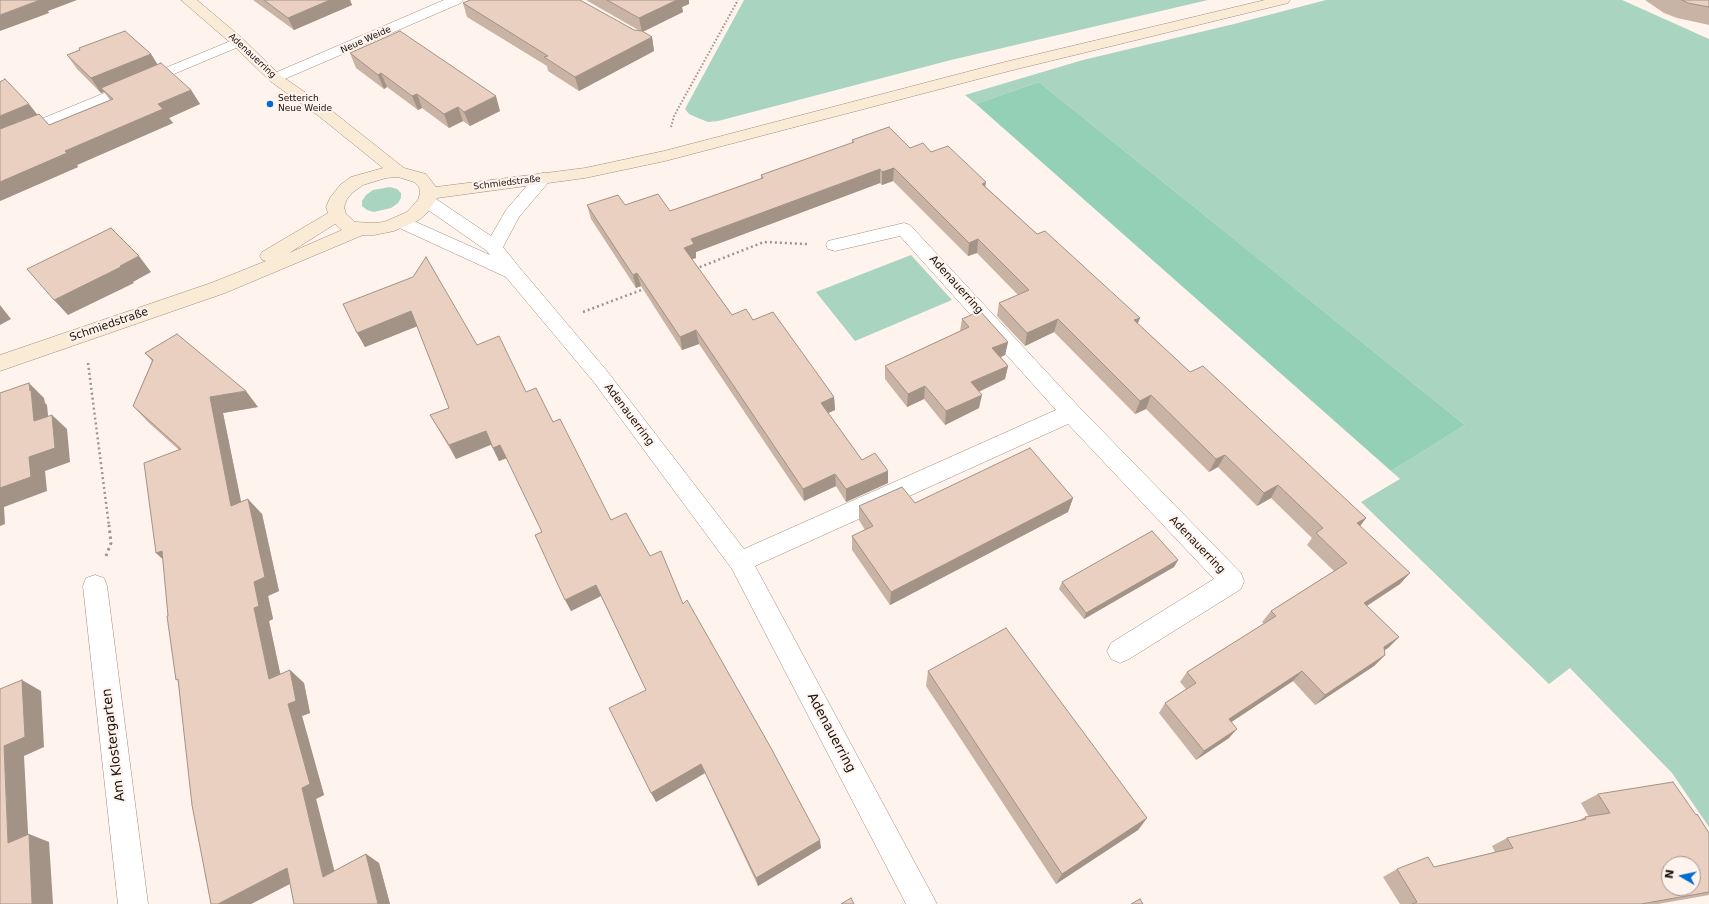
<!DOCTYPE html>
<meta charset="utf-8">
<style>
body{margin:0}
#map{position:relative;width:1709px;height:904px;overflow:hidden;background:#fef3ed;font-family:"DejaVu Sans",sans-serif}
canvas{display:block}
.north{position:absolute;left:1661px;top:856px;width:40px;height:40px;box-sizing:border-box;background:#fef3ed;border:1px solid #a29893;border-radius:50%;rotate:279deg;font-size:11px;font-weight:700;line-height:16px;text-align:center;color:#18100b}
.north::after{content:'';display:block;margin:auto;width:14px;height:18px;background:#006bd2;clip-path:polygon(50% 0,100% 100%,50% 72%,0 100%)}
</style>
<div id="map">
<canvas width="1709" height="904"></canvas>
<div class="north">N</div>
</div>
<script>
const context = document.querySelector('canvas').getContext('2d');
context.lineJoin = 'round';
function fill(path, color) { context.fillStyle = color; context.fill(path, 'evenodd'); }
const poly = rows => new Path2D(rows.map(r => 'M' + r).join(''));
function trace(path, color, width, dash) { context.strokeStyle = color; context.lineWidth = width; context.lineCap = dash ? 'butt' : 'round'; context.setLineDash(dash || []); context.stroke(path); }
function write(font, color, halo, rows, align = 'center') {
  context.font = font + ' "DejaVu Sans",sans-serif'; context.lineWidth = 4; context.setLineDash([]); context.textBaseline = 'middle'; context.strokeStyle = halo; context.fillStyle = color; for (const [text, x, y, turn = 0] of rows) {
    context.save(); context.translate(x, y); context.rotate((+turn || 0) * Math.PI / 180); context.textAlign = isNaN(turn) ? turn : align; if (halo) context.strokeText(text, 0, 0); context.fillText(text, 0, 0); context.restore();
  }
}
fill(poly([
 [744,0,1208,0,951,60,718,121,708,122,698,118,689,114,685,109],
 [1326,0,1622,0,1709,39,1709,827,1672,773,1570,668,1549,684,1361,502,1400,479,1391,471,1465,425,1039,82,976,104,965,95,1083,60,1234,24],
 [390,187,397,189,401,193,401,198,398,203,391,208,374,212,367,210,362,206,362,201,366,195,373,190],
 [911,255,952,300,855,341,816,292]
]), '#a8d4c0');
fill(poly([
 [1039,82,1465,425,1391,471,976,104]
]), '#93d0b5');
const street = poly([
 [444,0,463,0,461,3,280,81,275,83,270,81,267,78,270,75,444,0],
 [238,38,243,39,245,42,243,45,0,147,0,136,238,38],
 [543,173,549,174,552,178,519,217,503,247,519,267,607,371,744,549,1056,410,900,236,835,251,828,249,826,245,828,241,904,223,910,225,1079,407,1241,573,1244,581,1241,589,1129,659,1120,663,1111,659,1107,651,1111,643,1214,579,1068,424,755,566,937,904,906,904,732,569,593,381,506,277,395,226,392,222,395,218,401,216,407,218,490,255,487,251,421,205,418,201,421,197,427,195,433,197,491,236,506,210,537,174,543,173],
 [95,575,104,578,107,586,148,904,118,904,83,586,86,578,95,575]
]);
const secondary = poly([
 [181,0,197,0,243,39,280,75,332,111,404,168,426,174,436,187,585,168,664,151,1005,62,1265,0,1290,0,1288,3,1009,71,665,161,585,178,437,198,427,213,419,220,394,231,374,235,363,235,225,293,0,371,0,355,211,283,266,261,262,260,260,256,262,252,328,213,326,207,330,198,340,185,351,177,383,168,320,117,270,81,233,45,181,0],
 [398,177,414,182,419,187,420,193,418,200,407,212,384,222,374,223,355,222,346,214,344,207,347,199,352,193,363,185,386,178,398,177],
 [335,224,342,230,289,253,335,224]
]);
trace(street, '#a38c7d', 1);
trace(secondary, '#a38c7d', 1);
trace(poly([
 [671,127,674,116,738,0]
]), '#9e948f', 2, [1.5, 2]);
trace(poly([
 [695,269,764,242,807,244],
 [583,312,644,289],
 [88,363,109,526]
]), '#9e948f', 2.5, [2, 3]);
trace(poly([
 [106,556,111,543,109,525]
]), '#9e948f', 3, [2.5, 3.5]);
fill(street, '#fff');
fill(secondary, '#f9ebd6');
fill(poly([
 [253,0,350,0,352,5,294,30],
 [586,0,689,0,689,4,682,7,683,12,643,32,652,37,654,51,579,91,548,71,547,66,467,17,463,3,640,31],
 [1645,0,1709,0,1709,25,1705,24,1677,18,1664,13],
 [79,48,151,54,158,65,191,90,200,104,169,118,173,123,77,165,78,167,0,201,0,82,49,125,110,100,104,92,101,93,77,69,67,55,79,50],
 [350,53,500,111,470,126,463,121,449,128,422,108,418,110,387,87,384,89,356,68],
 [852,140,910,148,931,152,986,187,1037,234,1138,324,1190,372,1366,518,1360,526,1400,584,1367,606,1399,637,1388,648,1385,650,1385,655,1374,666,1315,705,1293,681,1231,722,1229,738,1196,760,1159,713,1165,703,1186,689,1180,682,1187,672,1264,624,1262,622,1271,611,1334,571,1307,545,1312,538,1271,498,1257,506,1218,467,1209,472,1146,409,1135,414,1054,332,1025,346,997,316,999,303,1018,295,977,253,968,256,893,181,882,185,880,183,696,252,696,258,692,259,732,315,753,320,834,397,835,410,828,413,862,460,888,483,846,502,836,486,804,501,699,344,682,350,641,286,636,288,591,219,587,205,625,205,670,211,761,179,761,175,852,143],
 [343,304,477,345,526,392,553,422,611,520,650,556,683,604,821,848,758,886,705,773,656,802,646,690,601,596,571,611,542,532,507,458,499,461,491,445,456,459,430,415,449,408,417,326,365,347],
 [962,319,1008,342,1005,355,1001,357,1008,366,1005,379,979,392,979,408,945,425,924,399,907,407,885,379,885,366,960,331],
 [145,353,258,407,223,413,241,502,262,514,279,591,268,596,273,619,269,621,280,674,290,670,304,683,310,713,302,716,324,795,316,799,334,871,366,854,379,863,390,904,294,904,290,884,251,904,211,904,168,616,179,450,148,422,133,406,152,361],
 [1073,498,1068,512,890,605,852,550,852,536,865,530,859,520,859,506],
 [1178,560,1174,567,1084,619,1059,589,1062,582],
 [928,671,1147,818,1138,830,1056,884,926,686],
 [1598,794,1696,815,1709,833,1709,895,1658,904,1400,904,1383,877,1397,869,1434,867,1495,852,1492,846,1507,838,1578,821,1585,817,1589,817,1581,803]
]), '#c8b3a5');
fill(poly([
 [40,0,77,0,48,11,49,13,0,31,0,15],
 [330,0,350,0,352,5,294,30,288,18],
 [677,0,689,0,689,4,682,7,683,12,642,32,639,18],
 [652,37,654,51,579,91,575,77],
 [151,54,160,69,101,88,104,92,101,93,91,78],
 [381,73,387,87,384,89,378,75],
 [191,90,200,104,169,118,173,123,77,165,78,167,0,201,0,182,65,151,158,104],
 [417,94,422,108,418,110,412,96],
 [496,96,500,111,470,126,464,112],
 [29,104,40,118,0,134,0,116],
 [458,107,463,121,449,128,444,114],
 [894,168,893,181,882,185,882,172],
 [880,169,880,183,696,252,696,258,687,261,684,248,691,239],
 [986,182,984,196,982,184],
 [978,239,977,253,968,256,969,243],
 [139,256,151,272,133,282,134,283,68,315,54,300],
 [637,273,641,286,636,288,633,275],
 [0,305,11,319,0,325],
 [411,311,418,326,365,347,357,333],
 [1140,318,1135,331,1134,320],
 [1058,319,1054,332,1025,346,1027,333],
 [696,330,699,344,682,350,680,337],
 [1008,342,1005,355,990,362,992,348],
 [1008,366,1005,379,969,396,971,382],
 [29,383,44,398,45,403,47,405,50,435,34,421],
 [925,386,924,399,907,407,908,394],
 [246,391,258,407,223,413,245,521,231,506,210,397],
 [982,395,979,408,945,425,946,411],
 [1151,395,1146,409,1135,414,1140,401],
 [834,397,835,410,822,416,821,403],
 [52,415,67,429,70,462,45,471,47,491,4,507,5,524,0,526,0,488,29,457],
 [486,431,492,444,456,459,449,445],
 [500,445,507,458,499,461,493,448],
 [1225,455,1218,467,1209,472,1216,459],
 [888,471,888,483,846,502,846,489],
 [835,474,836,486,804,501,803,489],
 [1278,485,1271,498,1257,506,1264,493],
 [1073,498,1068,512,890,605,891,592],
 [248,499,262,514,279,591,268,596,273,619,269,621,284,691,269,679,254,608,254,582],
 [1366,518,1357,530,1357,523],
 [162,551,172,568,156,553],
 [1178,560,1174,567,1084,619,1086,613],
 [1410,573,1400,584,1354,614,1364,603],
 [596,585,601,596,571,611,565,600],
 [1399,637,1388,648,1374,657,1384,647],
 [1385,655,1374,666,1315,705,1325,695],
 [290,670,304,683,310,713,302,716,324,795,316,799,338,885,323,877,302,788,288,704],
 [1302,671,1293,681,1221,729,1229,719],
 [22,680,41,691,44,747,24,756,29,851,8,843,4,746],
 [1237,729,1229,738,1196,760,1204,751],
 [701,764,705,773,656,802,651,793],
 [1147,818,1138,830,1056,884,1062,874],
 [29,834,49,842,53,904,32,904],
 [820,840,821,848,758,886,756,878],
 [366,854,379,863,390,904,378,904],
 [287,868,303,877,251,904,218,904]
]), '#a39286');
const building = poly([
 [0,0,40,0,0,15,0,0],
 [264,0,330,0,288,18,264,0],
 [470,0,580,0,634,30,642,31,652,37,575,77,544,57,548,56,463,3,470,0],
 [607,0,677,0,639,18,607,0],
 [1682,0,1709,0,1709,7,1688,3,1682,0],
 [125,31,151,54,91,78,67,55,80,50,79,48,125,31],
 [400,31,496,96,464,112,458,107,444,114,417,94,412,96,381,73,378,75,350,53,400,31],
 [161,63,191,90,158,104,163,109,65,151,67,153,0,182,0,129,39,114,49,125,113,99,101,88,161,63],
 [5,79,29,104,0,116,0,82,5,79],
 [889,127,910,148,923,143,931,152,948,146,986,182,982,184,1037,234,1045,231,1140,318,1134,320,1190,372,1203,366,1366,518,1357,523,1410,573,1364,603,1399,637,1384,647,1385,655,1325,695,1302,671,1229,719,1237,729,1204,751,1165,703,1196,683,1187,672,1276,616,1271,611,1347,563,1316,533,1323,528,1278,485,1264,493,1225,455,1216,459,1151,395,1140,401,1058,319,1027,333,999,303,1029,290,978,239,969,243,894,168,882,172,880,169,691,239,694,244,684,248,732,315,746,309,753,320,773,312,834,397,821,403,862,460,875,453,888,471,846,489,835,474,803,489,696,330,680,337,637,273,633,275,587,205,618,195,625,205,658,194,670,211,763,178,761,175,854,142,852,140,889,127],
 [111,228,139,256,120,266,121,267,54,300,27,269,111,228],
 [426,257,477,345,499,336,526,392,536,388,553,422,560,419,611,520,626,513,650,556,661,551,683,604,687,600,771,748,820,840,756,878,701,764,651,793,609,708,646,690,596,585,565,600,535,535,542,532,500,445,493,448,486,431,449,445,430,415,449,408,411,311,357,333,343,304,413,277,426,257],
 [980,311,1008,342,992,348,1008,366,971,382,982,395,946,411,925,386,908,394,885,366,969,327,962,319,980,311],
 [177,334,246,391,210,397,231,506,248,499,265,577,254,582,259,606,254,608,269,679,290,670,296,701,288,704,310,784,302,788,323,877,366,854,378,904,294,904,287,868,218,904,211,904,192,805,178,679,176,680,167,616,168,616,162,551,156,553,144,463,181,449,133,406,153,360,145,353,177,334],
 [29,383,30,391,31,390,34,421,52,415,55,448,29,457,31,477,0,488,0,393,29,383],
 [1030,448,1073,498,891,592,852,536,873,526,859,506,902,487,915,503,1030,448],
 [1152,531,1178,560,1086,613,1062,582,1152,531],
 [1006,628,1147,818,1062,874,928,671,1006,628],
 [22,680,25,737,4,746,8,843,29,834,32,904,0,904,0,689,22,680],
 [1673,782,1696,815,1697,814,1709,833,1709,892,1641,904,1412,904,1417,902,1397,869,1428,857,1434,867,1513,848,1507,838,1586,819,1585,817,1610,813,1598,794,1673,782],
 [1669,864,1693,864,1693,888,1669,888,1669,864],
 [851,898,854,904,841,904,851,898],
 [1140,899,1143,904,1131,904,1140,899]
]);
fill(building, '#e9d0c0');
trace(building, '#a39286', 1);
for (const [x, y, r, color] of [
 [270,104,4,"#006bd2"]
]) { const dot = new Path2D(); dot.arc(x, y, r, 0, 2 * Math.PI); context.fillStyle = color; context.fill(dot); trace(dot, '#fef3ed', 1.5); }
write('9px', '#18100b', '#fef3ed', [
 ["Neue Weide",366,40,-24],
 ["Adenauerring",252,56,43],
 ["Schmiedstraße",507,183,-7]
]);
write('9px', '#18100b', '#fef3ed', [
 ["Setterich",278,99],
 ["Neue Weide",278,109]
], 'left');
write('11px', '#18100b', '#fef3ed', [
 ["Adenauerring",956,285,48],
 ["Schmiedstraße",109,325,-19],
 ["Adenauerring",629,415,53],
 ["Adenauerring",1197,545,46]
]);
write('13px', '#18100b', '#fef3ed', [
 ["Adenauerring",831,733,62],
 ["Am Klostergarten",114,745,-97]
]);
</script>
